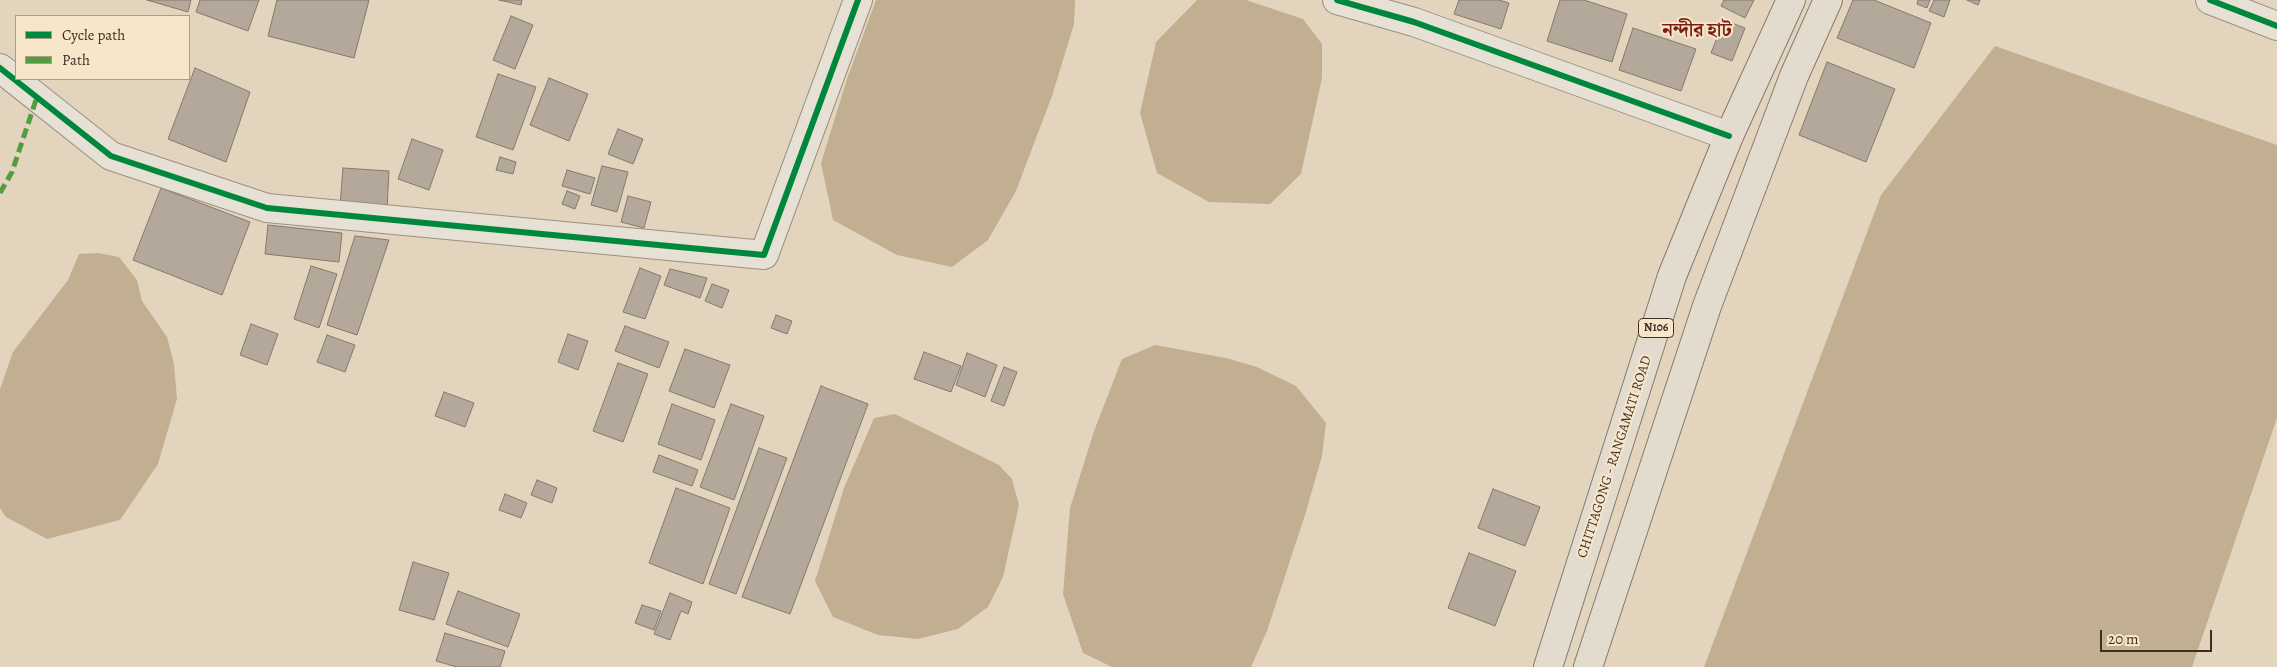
<!DOCTYPE html>
<meta charset="utf-8">
<style>
body{margin:0}
#map{position:relative;width:2277px;height:667px;overflow:hidden;background:#e3d5bd;font-family:Alegreya,serif}
canvas{display:block}
.legend{position:absolute;left:15px;top:15px;width:175px;height:65px;box-sizing:border-box;background:#f7e6ca;border:1px solid #ad9c87;margin:0;padding:6px 9px;list-style:none;font-size:15px;color:#3d2e22}
.legend li{display:flex;align-items:center;gap:10px;height:25px}
.legend b{width:25px;border:1px solid #ad9c87}
.scale{position:absolute;left:2100px;top:630px;width:112px;height:22px;box-sizing:border-box;border:2px solid #3d2e22;border-top:0;padding-left:6px;font-size:15px;line-height:18px;white-space:nowrap;color:#3d2e22;-webkit-text-stroke:4px #f7e6ca;paint-order:stroke}
</style>
<div id="map">
<canvas width="2277" height="667"></canvas>
<ul class="legend">
<li><b style="height:6px;background:#00873e"></b>Cycle path</li>
<li><b style="height:6px;background:#539d40"></b>Path</li>
</ul>
<div class="scale">20 m</div>
</div>
<script>
const context = document.querySelector('canvas').getContext('2d');
context.lineJoin = 'round';
function fill(path, color) { context.fillStyle = color; context.fill(path, 'evenodd'); }
const poly = rows => new Path2D(rows.map(r => 'M' + r).join(''));
function trace(path, color, width, dash) { context.strokeStyle = color; context.lineWidth = width; context.lineCap = dash ? 'butt' : 'round'; context.setLineDash(dash || []); context.stroke(path); }
function write(font, color, halo, rows, align = 'center') {
  context.font = font + ' Alegreya,"Noto Serif Bengali",serif'; context.lineWidth = 4; context.setLineDash([]); context.textBaseline = 'middle'; context.strokeStyle = halo; context.fillStyle = color; for (const [text, x, y, turn = 0] of rows) {
    context.save(); context.translate(x, y); context.rotate((+turn || 0) * Math.PI / 180); context.textAlign = isNaN(turn) ? turn : align; if (halo) context.strokeText(text, 0, 0); context.fillText(text, 0, 0); context.restore();
  }
}
fill(poly([
 [876,0,1075,0,1074,24,1052,96,1016,191,988,240,952,267,897,255,833,220,821,163,847,79],
 [1197,0,1246,0,1303,19,1322,44,1322,78,1301,174,1270,204,1209,202,1157,173,1140,113,1156,42],
 [1995,46,2277,145,2277,418,2192,667,1704,667,1881,195],
 [98,253,119,257,137,280,142,301,167,337,174,364,177,399,158,464,120,520,47,539,6,517,0,508,0,389,13,352,68,280,79,254],
 [1155,345,1226,358,1257,367,1296,386,1326,423,1322,456,1305,515,1267,631,1251,667,1112,667,1083,653,1063,594,1070,508,1094,431,1122,359],
 [895,414,999,465,1012,479,1019,505,1003,577,988,607,958,629,918,639,878,635,833,617,815,581,844,488,874,418]
]), '#c2af91');
const building = poly([
 [147,0,191,0,188,12,147,0],
 [200,0,259,0,248,31,196,12,200,0],
 [277,0,369,0,354,58,268,36,277,0],
 [499,0,522,0,521,5,499,0],
 [1459,0,1499,0,1509,3,1501,29,1454,14,1459,0],
 [1560,0,1584,0,1627,14,1612,62,1547,41,1560,0],
 [1724,0,1754,0,1745,18,1721,6,1724,0],
 [1853,0,1874,0,1931,23,1914,68,1837,38,1853,0],
 [1918,0,1930,0,1927,8,1917,4,1918,0],
 [1934,0,1950,0,1944,17,1929,11,1934,0],
 [1967,0,1980,0,1978,5,1967,0],
 [511,16,533,25,515,69,493,60,511,16],
 [1724,20,1745,28,1732,61,1711,53,1724,20],
 [1633,28,1696,49,1681,91,1619,70,1633,28],
 [1827,62,1895,89,1866,162,1799,135,1827,62],
 [195,68,250,92,226,162,168,139,195,68],
 [498,74,536,87,513,150,476,137,498,74],
 [549,78,588,94,569,141,530,125,549,78],
 [618,129,643,139,633,164,608,154,618,129],
 [412,139,443,150,429,190,398,179,412,139],
 [500,157,516,162,513,174,496,170,500,157],
 [602,166,628,172,617,212,591,205,602,166],
 [343,168,389,171,387,209,340,206,343,168],
 [567,170,595,178,590,194,562,186,567,170],
 [161,188,250,222,222,295,133,260,161,188],
 [567,191,580,196,575,209,562,204,567,191],
 [628,196,651,202,644,228,621,222,628,196],
 [268,225,342,233,339,262,265,254,268,225],
 [355,236,389,240,357,335,327,325,355,236],
 [311,266,337,274,319,328,294,319,311,266],
 [640,268,661,276,645,319,623,312,640,268],
 [670,269,707,278,700,298,664,285,670,269],
 [712,284,729,290,722,308,705,301,712,284],
 [776,315,792,321,787,334,771,328,776,315],
 [251,324,278,334,267,365,240,355,251,324],
 [625,326,669,342,659,368,615,351,625,326],
 [568,334,588,341,578,370,558,362,568,334],
 [327,335,355,345,345,372,317,362,327,335],
 [685,349,730,365,714,408,669,391,685,349],
 [924,352,961,366,951,392,914,379,924,352],
 [967,353,997,365,985,397,956,385,967,353],
 [618,363,648,374,623,442,593,431,618,363],
 [1004,367,1017,372,1004,406,991,401,1004,367],
 [821,386,868,404,790,614,742,597,821,386],
 [444,392,474,403,465,427,435,416,444,392],
 [672,404,715,420,701,460,658,444,672,404],
 [731,404,764,416,734,500,700,487,731,404],
 [759,448,787,458,736,594,709,584,759,448],
 [659,455,698,470,692,486,653,472,659,455],
 [537,480,557,488,552,503,531,495,537,480],
 [676,488,730,508,703,584,649,563,676,488],
 [1493,489,1540,507,1525,546,1478,528,1493,489],
 [505,494,527,503,521,518,499,510,505,494],
 [1469,553,1516,571,1495,626,1448,608,1469,553],
 [413,562,449,573,434,620,399,610,413,562],
 [458,591,520,614,508,647,446,624,458,591],
 [670,593,692,602,688,614,681,611,670,640,654,634,670,593],
 [642,605,661,611,654,630,635,623,642,605],
 [445,633,505,651,500,667,457,667,436,661,445,633]
]);
fill(building, '#b3a899');
trace(building, '#837a6d', 1);
const minor = poly([
 [1337,0,1414,22,1729,136],
 [2210,0,2277,26],
 [0,68,111,156,267,208,764,255,858,0]
]);
const highway = poly([
 [1548,667,1672,276,1729,136,1791,0],
 [1588,667,1707,306,1794,76,1828,0]
]);
trace(minor, '#9a9082', 30);
trace(highway, '#837a6d', 30);
trace(minor, '#e7e0d5', 28);
trace(highway, '#e3dbce', 28);
trace(poly([
 [0,193,12,172,37,97]
]), '#539d40', 5, [10, 5]);
trace(poly([
 [1337,0,1414,22,1729,136],
 [2210,0,2277,26],
 [0,68,111,156,267,208,764,255,858,0]
]), '#00873e', 6);
for (const [x, y, w] of [
 [1656,328,35]
]) { const box = new Path2D(); box.roundRect(x - w / 2, y - 9.5, w, 19, 4); context.fillStyle = '#f7e6ca'; context.fill(box); trace(box, '#3d2e22', 1); }
write('bold 12px', '#3d2e22', null, [
 ["N106",1656,328]
]);
write('14px', '#3d2e22', '#f7e6ca', [
 ["CHITTAGONG - RANGAMATI ROAD",1615,457,-72]
]);
write('bold 19px', '#7a1f14', '#f7e6ca', [
 ["নন্দীর হাট",1697,31]
]);
</script>
